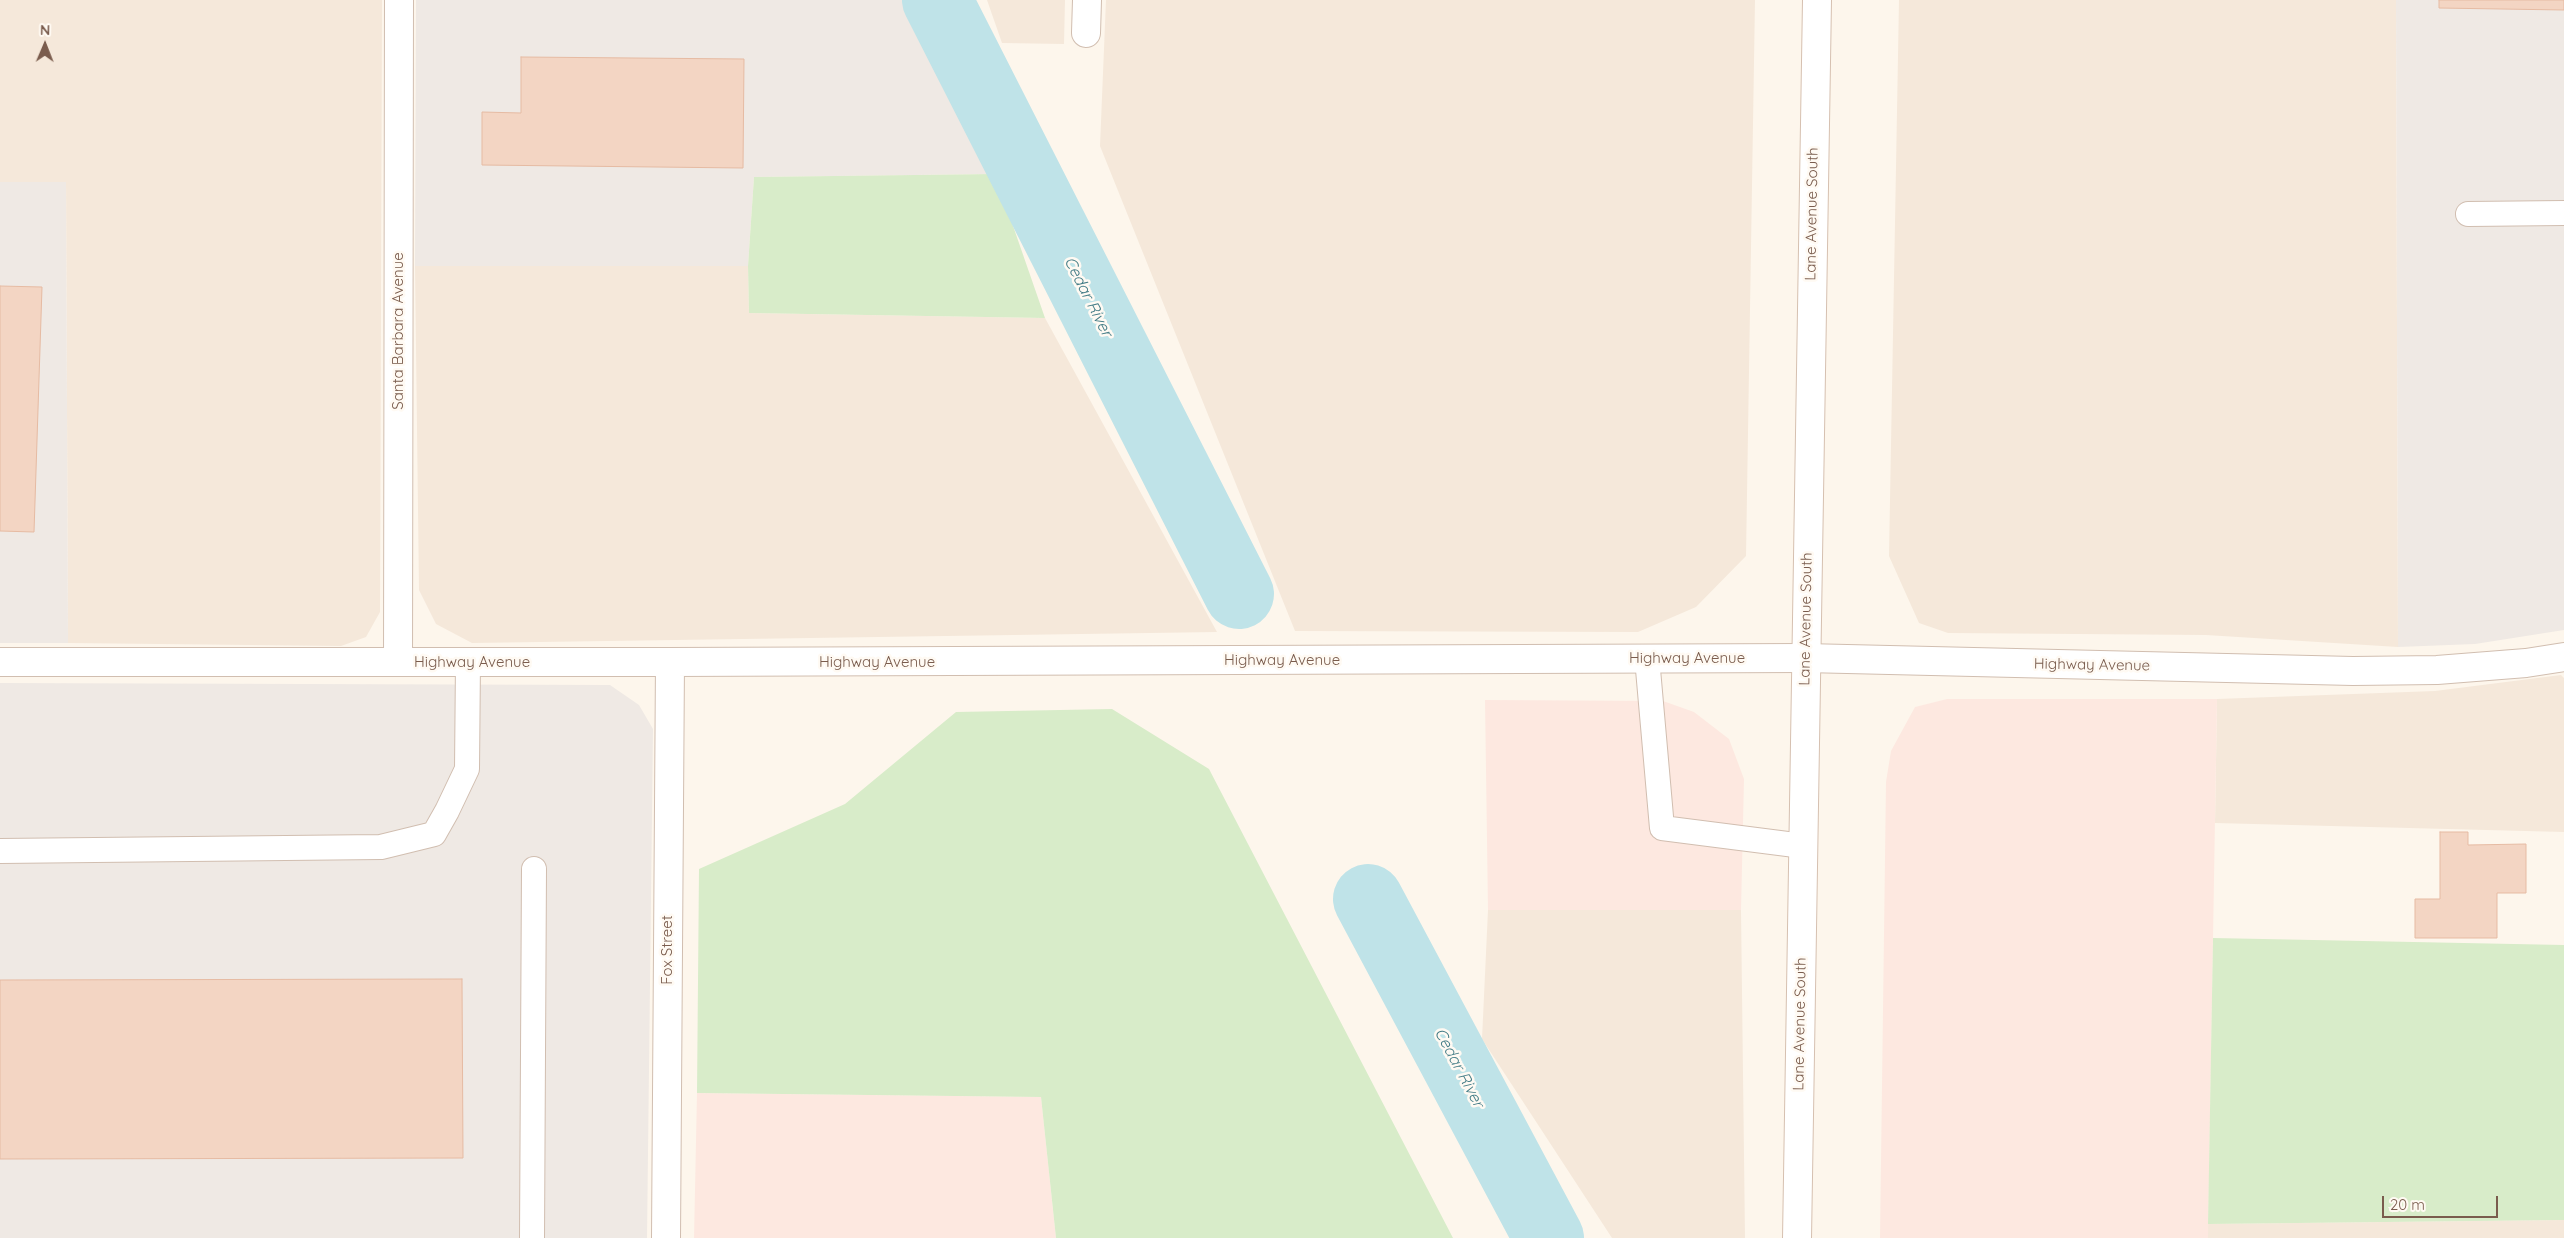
<!DOCTYPE html>
<style>
body{margin:0}
#map{position:relative;width:2564px;height:1238px;overflow:hidden;background:#fdf6ec;font-family:Quicksand,sans-serif}
canvas{display:block}
.north{position:absolute;left:20px;top:20px;width:50px;height:50px;-webkit-text-stroke:4px #fffaf3;paint-order:stroke;rotate:1deg;font-size:14px;font-weight:700;line-height:20px;text-align:center;color:#7a5c4d}
.north::after{content:'';display:block;margin:auto;width:18px;height:22px;background:#7a5c4d;clip-path:polygon(50% 0,100% 100%,50% 72%,0 100%)}
.scale{position:absolute;left:2382px;top:1196px;width:116px;height:22px;box-sizing:border-box;border:2px solid #7a5c4d;border-top:0;padding-left:6px;font-size:15px;line-height:18px;white-space:nowrap;color:#7a5c4d;-webkit-text-stroke:4px #fffaf3;paint-order:stroke}
</style>
<div id="map">
<canvas width="2564" height="1238"></canvas>
<div class="north">N</div>
<div class="scale">20 m</div>
</div>
<script>
const context = document.querySelector('canvas').getContext('2d');
context.lineJoin = 'round';
function fill(path, color) { context.fillStyle = color; context.fill(path, 'evenodd'); }
const poly = rows => new Path2D(rows.map(r => 'M' + r).join(''));
function trace(path, color, width, dash) { context.strokeStyle = color; context.lineWidth = width; context.lineCap = dash ? 'butt' : 'round'; context.setLineDash(dash || []); context.stroke(path); }
function write(font, color, halo, rows, align = 'center') {
  context.font = font + ' Quicksand,sans-serif'; context.lineWidth = 5; context.setLineDash([]); context.textBaseline = 'middle'; context.strokeStyle = halo; context.fillStyle = color; for (const [text, x, y, turn = 0] of rows) {
    context.save(); context.translate(x, y); context.rotate((+turn || 0) * Math.PI / 180); context.textAlign = isNaN(turn) ? turn : align; if (halo) context.strokeText(text, 0, 0); context.fillText(text, 0, 0); context.restore();
  }
}
fill(poly([
 [0,0,382,0,380,612,366,637,341,646,68,643,66,182,0,182],
 [987,0,1065,0,1064,44,1002,43],
 [1106,0,1755,0,1746,556,1696,607,1638,632,1295,631,1100,146],
 [1899,0,2396,0,2398,647,2206,635,1948,633,1919,623,1889,556],
 [415,266,748,266,749,313,1045,318,1217,632,472,643,436,624,419,590],
 [2561,675,2564,678,2564,832,2215,823,2217,699,2435,691],
 [1488,910,1741,910,1745,1238,1612,1238,1482,1039],
 [2564,1220,2564,1238,2208,1238,2208,1224]
]), '#f5e8da');
fill(poly([
 [1947,699,2217,699,2208,1238,1880,1238,1886,782,1891,751,1915,707],
 [1485,700,1663,701,1694,712,1729,739,1744,779,1741,910,1488,910],
 [697,1093,1041,1097,1056,1238,694,1238]
]), '#fde8e0');
fill(poly([
 [416,0,910,0,995,174,754,177,748,266,415,266],
 [2396,0,2564,0,2564,630,2475,644,2398,647],
 [0,182,66,182,68,643,0,643],
 [0,683,610,685,639,705,653,729,647,1238,0,1238]
]), '#efe9e4');
fill(poly([
 [995,174,1045,318,749,313,748,266,754,177],
 [1112,709,1209,769,1453,1238,1056,1238,1041,1097,697,1093,699,869,845,804,956,712],
 [2213,938,2564,945,2564,1220,2208,1224]
]), '#d8ecc9');
trace(poly([
 [937,0,1239,594],
 [1368,899,1549,1238]
]), '#bfe3e8', 70);
const building = poly([
 [2439,0,2564,0,2564,10,2439,8,2439,0],
 [521,57,744,59,743,168,482,165,482,112,521,113,521,57],
 [0,286,42,287,34,532,0,531,0,286],
 [2440,832,2468,832,2468,845,2526,844,2526,893,2497,893,2497,938,2415,938,2415,899,2440,899,2440,832],
 [462,979,463,1158,0,1159,0,980,462,979]
]);
fill(building, '#f3d5c3');
trace(building, '#e6bba3', 1);
const service = poly([
 [2468,214,2564,213],
 [1647,658,1662,828,1803,846],
 [0,851,381,847,434,834,447,811,467,769,468,661],
 [532,1238,534,869]
]);
const minor = poly([
 [1086,33,1087,0],
 [0,662,670,662,1805,658],
 [398,662,399,0],
 [666,1238,670,662]
]);
const tertiary = poly([
 [1805,658,2353,671,2437,670,2526,663,2564,657]
]);
const secondary = poly([
 [1797,1238,1817,0]
]);
trace(service, '#d1beb0', 26);
trace(minor, '#d1beb0', 30);
trace(tertiary, '#d1beb0', 30);
trace(secondary, '#d6c0b0', 30);
trace(service, '#fff', 24);
trace(minor, '#fff', 28);
trace(tertiary, '#fff', 28);
trace(secondary, '#fff', 28);
write('15px', '#7a5c4d', '#fffaf3', [
 ["Lane Avenue South",1812,214,-89],
 ["Santa Barbara Avenue",398,331,-90],
 ["Lane Avenue South",1806,619,-89],
 ["Highway Avenue",1687,658],
 ["Highway Avenue",1282,660],
 ["Highway Avenue",472,662],
 ["Highway Avenue",877,662],
 ["Highway Avenue",2092,665,1],
 ["Fox Street",667,950,-90],
 ["Lane Avenue South",1800,1024,-89]
]);
write('italic 16px', '#437c86', '#fffaf3', [
 ["Cedar River",1088,297,63],
 ["Cedar River",1459,1068,62]
]);
</script>
